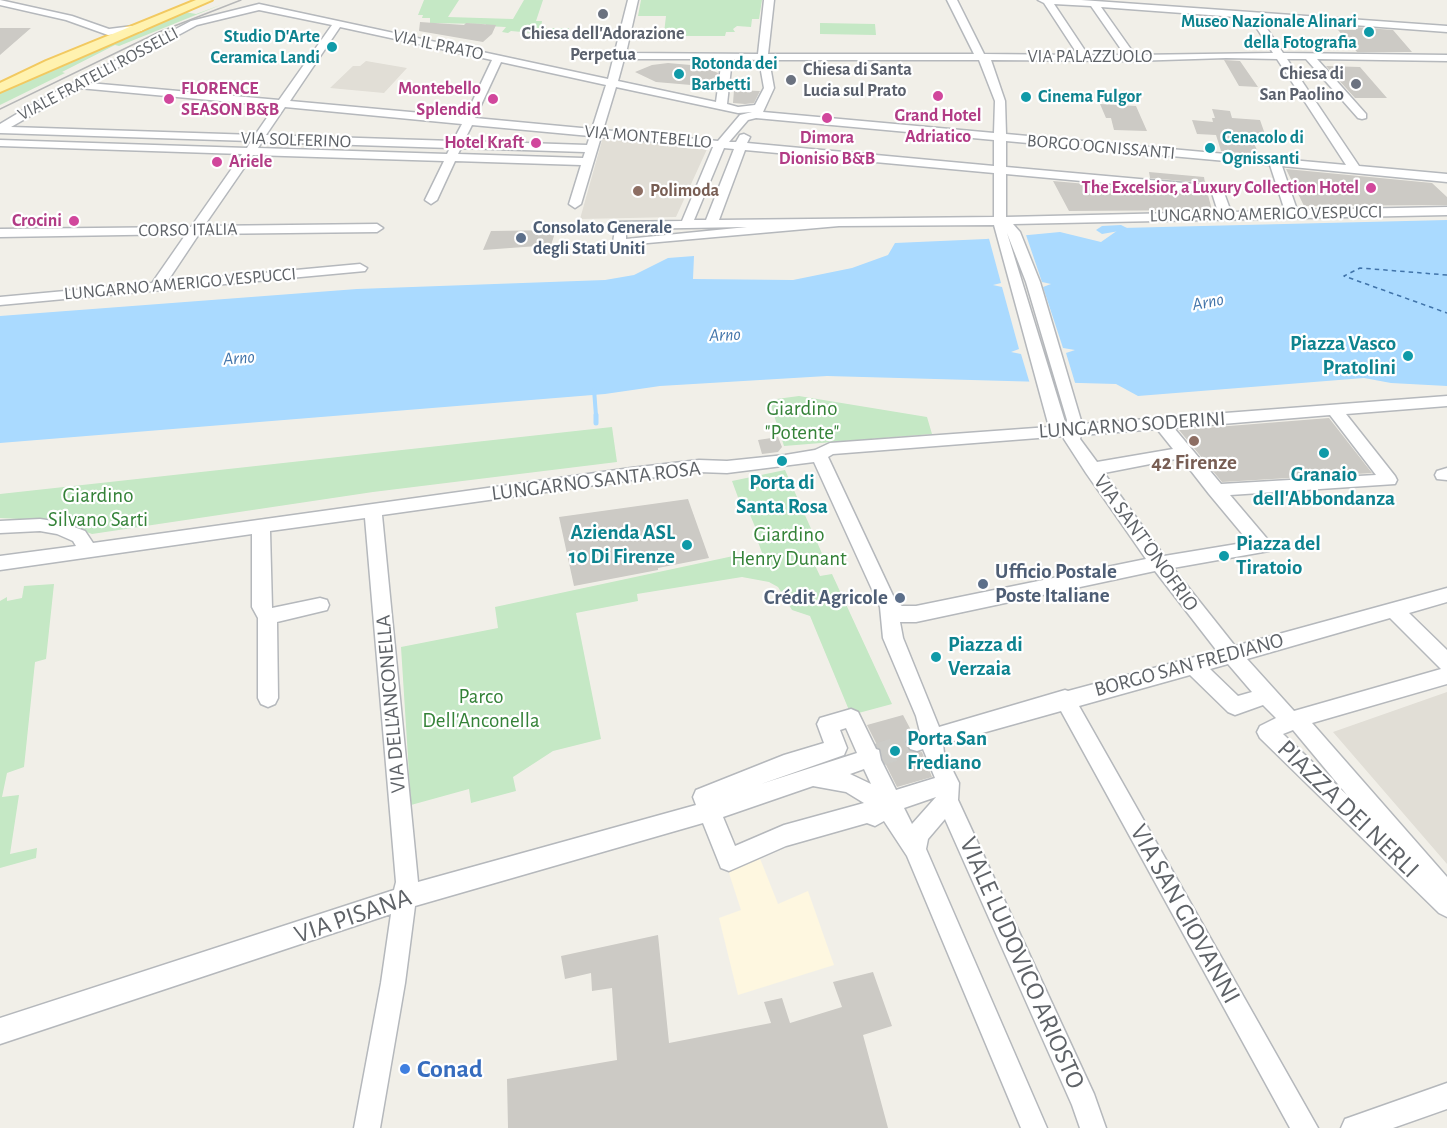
<!DOCTYPE html>
<meta charset="utf-8">
<style>
body{margin:0}
canvas{display:block;background:#f1efe8}
</style>
<canvas width="1447" height="1128"></canvas>
<script>
const context = document.querySelector('canvas').getContext('2d');
context.lineJoin = 'round';
function fill(path, color) { context.fillStyle = color; context.fill(path, 'evenodd'); }
const poly = rows => new Path2D(rows.map(r => 'M' + r).join(''));
function trace(path, color, width, dash) { context.strokeStyle = color; context.lineWidth = width; context.lineCap = dash ? 'butt' : 'round'; context.setLineDash(dash || []); context.stroke(path); }
function write(font, color, halo, rows, align = 'center') {
  context.font = font + ' "Alegreya Sans",sans-serif'; context.lineWidth = 4.5; context.setLineDash([]); context.textBaseline = 'middle'; context.strokeStyle = halo; context.fillStyle = color; for (const [text, x, y, turn = 0] of rows) {
    context.save(); context.translate(x, y); context.rotate((+turn || 0) * Math.PI / 180); context.textAlign = isNaN(turn) ? turn : align; if (halo) context.strokeText(text, 0, 0); context.fillText(text, 0, 0); context.restore();
  }
}
fill(poly([
 [757,851,778,904,808,891,834,965,738,995,719,918,741,910,726,864]
]), '#fef7e0');
fill(poly([
 [366,61,407,68,384,93,330,88,353,66,360,66],
 [603,137,708,147,676,217,580,219],
 [1447,692,1447,864,1333,732]
]), '#e1ded6');
fill(poly([
 [424,0,459,0,448,17,513,19,524,0,543,0,536,21,542,21,541,28,569,28,568,32,533,33,511,31,508,33,502,32,506,27,485,26,486,24,430,23,430,18,422,18,423,15,418,15],
 [641,0,762,0,759,19,752,19,751,27,737,26,733,29,735,32,726,32,725,36,673,36,674,33,664,33,666,16,638,16],
 [223,4,119,46,115,45,62,72,65,73,0,105,0,92,48,69,185,12,196,14],
 [820,23,875,24,876,35,820,34],
 [799,396,927,417,932,434,784,446,769,400],
 [612,427,617,462,373,492,92,534,57,521,0,518,0,494],
 [785,470,824,558,813,561,820,576,832,574,892,704,851,715,810,616,792,610,778,587,769,582,742,577,637,594,638,601,576,613,601,739,553,751,513,777,516,791,471,803,469,789,411,805,401,647,498,628,495,607,738,555,741,563,764,558,758,542,761,541,748,510,743,511,732,481],
 [54,584,46,659,35,662,24,767,7,773,2,797,19,795,10,854,37,848,36,858,0,868,0,601,7,597,7,601,22,598,24,586]
]), '#c5e8c5');
fill(poly([
 [1447,220,1447,386,1391,383,1364,378,1138,396,1116,384,827,376,660,386,605,394,0,443,0,316,357,289,605,280,634,275,668,258,694,256,693,279,793,280,852,268,888,255,895,243,986,239,1060,232,1101,242,1121,228]
]), '#aadaff');
fill(poly([
 [1025,232,1042,282,1051,284,1043,287,1063,348,1075,350,1066,353,1076,386,1030,384,1021,354,1011,352,1019,349,1002,287,993,285,1001,283,988,235]
]), '#f1efe8');
trace(poly([
 [594,389,596,416]
]), '#aadaff', 4);
trace(poly([
 [596,415,596,423]
]), '#aadaff', 5);
fill(poly([
 [1121,225,1127,228,1125,230,1102,234,1096,230,1102,226,1121,225]
]), '#aadaff');
trace(poly([
 [1447,275,1360,268,1344,276,1447,313]
]), '#4174aa', 1.5, [4.5, 4]);
fill(poly([
 [420,22,464,25,466,23,496,25,492,34,483,42,419,31],
 [1355,27,1393,30,1412,52,1357,52,1338,30,1356,30],
 [0,28,31,28,0,55],
 [1224,60,1240,61,1258,87,1239,86],
 [668,63,702,66,718,73,717,76,706,82,691,85,656,82,635,72,652,65],
 [1326,66,1360,67,1387,98,1355,98],
 [734,90,760,91,754,103,745,104,733,103],
 [1100,104,1136,106,1147,131,1114,130,1111,118,1106,118],
 [1212,109,1230,111,1232,118,1260,120,1266,137,1251,136,1259,155,1221,151,1216,135,1197,134,1192,120,1213,122,1212,118,1215,118],
 [1286,169,1432,183,1447,197,1447,205,1304,206],
 [1149,172,1204,177,1205,183,1150,178],
 [1053,181,1208,195,1212,210,1069,211],
 [556,230,551,245,483,250,491,231],
 [1329,418,1372,473,1222,482,1179,430],
 [778,437,782,447,778,452,762,454,758,440],
 [688,499,709,558,658,568,658,570,574,586,559,517],
 [903,715,912,732,905,741,908,750,916,753,922,752,932,777,897,787,883,759,881,750,878,747,867,725],
 [658,935,669,1043,771,1023,764,1002,782,998,790,1023,842,1007,833,982,873,972,892,1026,863,1035,888,1128,508,1128,507,1079,617,1060,612,988,592,991,591,973,565,979,561,956]
]), '#cccac5');
trace(poly([
 [872,757,917,742]
]), '#ccccc8', 23, [23, 12]);
const minor = poly([
 [0,0,72,16,109,29,141,25,146,28,141,31,108,35,66,20,0,5,0,0],
 [628,0,638,0,626,53,758,54,764,0,774,0,768,54,974,54,947,0,957,0,984,54,1078,55,1044,3,1038,0,1081,0,1447,26,1447,32,1260,18,1283,53,1447,55,1447,61,1317,59,1366,114,1366,118,1362,119,1358,118,1306,59,1287,59,1359,166,1447,174,1447,182,1282,166,1297,210,1447,207,1447,215,1013,224,1020,232,1040,282,1082,424,1447,396,1447,406,1346,414,1395,476,1397,480,1395,484,1230,495,1269,541,1272,546,1269,551,1173,568,1235,646,1447,588,1447,602,1409,613,1447,650,1447,684,1312,723,1447,877,1447,917,1439,913,1260,738,1257,732,1260,726,1276,718,1263,705,1235,715,1228,712,1190,675,1079,706,1318,1128,1290,1128,1061,711,943,744,944,753,959,783,958,800,1094,1094,1106,1128,1080,1128,1072,1105,945,819,928,839,926,849,1047,1128,1021,1128,907,856,884,821,875,826,867,823,786,846,729,871,721,868,703,823,415,906,405,983,380,1128,354,1128,381,983,391,914,0,1044,0,1018,394,890,396,882,365,518,270,531,272,608,320,598,327,600,329,605,327,610,277,622,278,698,275,704,268,707,261,704,258,698,258,618,252,607,252,534,0,570,0,556,76,546,73,541,57,534,40,531,0,533,0,521,40,519,60,522,85,531,93,543,631,468,699,460,727,461,785,455,815,450,830,443,1049,427,994,225,839,226,614,246,613,243,616,222,682,221,713,147,601,137,581,204,575,208,569,204,581,165,455,161,437,200,431,204,425,200,444,161,253,155,204,226,377,224,383,228,377,232,199,234,167,282,360,264,367,268,365,271,0,305,0,297,152,283,186,234,0,237,0,229,191,227,242,154,0,146,0,140,247,148,251,141,0,133,0,124,35,103,191,21,259,4,608,79,628,0],
 [1054,4,1091,6,1125,55,1088,55,1054,4],
 [1101,7,1250,18,1273,53,1135,55,1101,7],
 [259,10,332,25,279,100,89,83,197,25,259,10],
 [340,27,492,60,465,117,290,101,340,27],
 [1226,58,1277,59,1346,165,1006,134,1005,101,991,60,1132,61,1226,58],
 [624,59,722,59,716,102,618,81,624,59],
 [732,59,759,60,764,88,755,105,738,107,727,104,732,59],
 [769,60,979,60,995,101,994,133,763,112,774,88,769,60],
 [501,62,606,85,592,129,475,118,501,62],
 [616,87,738,113,752,112,740,115,718,141,603,130,616,87],
 [79,88,275,106,255,135,11,127,79,88],
 [285,107,462,124,453,141,266,135,285,107],
 [756,118,994,140,994,166,747,143,750,137,744,134,740,135,736,142,729,142,748,120,756,118],
 [472,125,590,136,587,145,464,141,472,125],
 [1006,141,1270,165,1285,211,1231,212,1223,190,1217,186,1006,167,1006,141],
 [262,142,450,148,447,154,258,148,262,142],
 [461,148,585,152,583,158,458,154,461,148],
 [724,148,734,149,706,220,694,220,724,148],
 [745,150,994,173,994,217,719,220,745,150],
 [1006,174,1212,193,1218,212,1006,217,1006,174],
 [747,227,626,239,626,229,747,227],
 [1007,233,1026,282,1067,420,1066,425,1007,233],
 [1330,415,1376,475,1221,484,1174,428,1330,415],
 [1157,429,1173,449,1097,462,1080,439,1081,435,1157,429],
 [1064,436,1064,439,1086,473,1146,559,916,606,902,606,896,602,828,457,833,454,1064,436],
 [1181,458,1209,494,1249,542,1164,556,1104,473,1181,458],
 [814,462,880,607,883,638,916,716,920,732,910,735,907,742,910,749,917,751,923,749,935,778,896,790,881,760,879,750,876,749,858,712,851,709,820,718,817,724,824,743,784,755,696,790,693,797,696,805,418,882,382,515,631,480,699,472,727,473,814,462],
 [1155,571,1217,651,1068,691,1065,690,939,727,903,638,900,622,916,622,1155,571],
 [1390,618,1441,669,1294,711,1247,659,1390,618],
 [1228,664,1252,692,1238,696,1210,669,1228,664],
 [846,728,857,753,761,784,844,755,847,748,840,730,846,728],
 [1293,730,1347,795,1283,734,1293,730],
 [864,769,871,784,850,774,864,769],
 [813,786,846,792,864,803,784,825,735,846,723,817,813,786],
 [936,797,912,824,904,808,936,797],
 [1447,468,1447,480,1437,479,1435,475,1437,471,1447,468],
 [1447,1083,1447,1109,1393,1128,1341,1128,1345,1119,1447,1083]
]);
const major = poly([
 [196,0,212,0,0,92,0,83,46,61,196,0]
]);
trace(minor, '#b5b8bc', 3);
trace(major, '#f2c960', 4);
fill(minor, '#fff');
fill(major, '#fff2af');
trace(poly([
 [0,109,159,32,241,0]
]), '#b6b7b8', 1.5);
for (const [x, y, r, color] of [
 [603,14,6,"#6b7280"],
 [1369,32,6,"#0f9aa8"],
 [332,47,6,"#0f9aa8"],
 [679,74,6,"#0f9aa8"],
 [791,80,6,"#6b7280"],
 [1356,84,6,"#6b7280"],
 [938,96,6,"#d1479c"],
 [1026,97,6,"#0f9aa8"],
 [169,99,6,"#d1479c"],
 [493,99,6,"#d1479c"],
 [827,118,6,"#d1479c"],
 [536,143,6,"#d1479c"],
 [1210,148,6,"#0f9aa8"],
 [217,162,6,"#d1479c"],
 [1371,188,6,"#d1479c"],
 [638,191,6,"#8d6e63"],
 [74,221,6,"#d1479c"],
 [521,238,6,"#5c6f8a"],
 [1408,356,6,"#0f9aa8"],
 [1194,441,6,"#8d6e63"],
 [1324,453,6,"#0f9aa8"],
 [782,461,6,"#0f9aa8"],
 [687,545,6,"#0f9aa8"],
 [1224,556,6,"#0f9aa8"],
 [983,584,6,"#5c6f8a"],
 [900,598,6,"#5c6f8a"],
 [936,657,6,"#0f9aa8"],
 [895,751,6,"#0f9aa8"],
 [405,1069,6,"#3f7fe0"]
]) { const dot = new Path2D(); dot.arc(x, y, r, 0, 2 * Math.PI); context.fillStyle = color; context.fill(dot); trace(dot, '#fff', 2); }
write('bold 18px', '#0d838f', '#fff', [
 ["Museo Nazionale Alinari",1357,22,"right"],
 ["della Fotografia",1357,43,"right"],
 ["Studio D'Arte",320,37,"right"],
 ["Ceramica Landi",320,58,"right"],
 ["Rotonda dei",691,64],
 ["Barbetti",691,85],
 ["Cinema Fulgor",1038,97],
 ["Cenacolo di",1222,138],
 ["Ognissanti",1222,159]
], 'left');
write('bold 18px', '#5b616d', '#fff', [
 ["Chiesa dell'Adorazione",603,34],
 ["Perpetua",603,55],
 ["Chiesa di Santa",803,70,"left"],
 ["Lucia sul Prato",803,91,"left"],
 ["Chiesa di",1344,74,"right"],
 ["San Paolino",1344,95,"right"]
]);
write('18px', '#5f6368', '#fff', [
 ["VIA IL PRATO",438,45,12],
 ["VIA PALAZZUOLO",1090,57],
 ["VIALE FRATELLI ROSSELLI",98,74,-28],
 ["VIA MONTEBELLO",648,137,5],
 ["VIA SOLFERINO",296,140,2],
 ["BORGO OGNISSANTI",1101,147,5],
 ["LUNGARNO AMERIGO VESPUCCI",1266,214,-1],
 ["CORSO ITALIA",188,230,-1],
 ["LUNGARNO AMERIGO VESPUCCI",180,284,-5]
]);
write('bold 18px', '#b23c85', '#fff', [
 ["FLORENCE",181,89,"left"],
 ["SEASON B&B",181,110,"left"],
 ["Montebello",481,89],
 ["Splendid",481,110],
 ["Grand Hotel",938,116,"center"],
 ["Adriatico",938,137,"center"],
 ["Dimora",827,138,"center"],
 ["Dionisio B&B",827,159,"center"],
 ["Hotel Kraft",524,143],
 ["Ariele",229,162,"left"],
 ["The Excelsior, a Luxury Collection Hotel",1359,188],
 ["Crocini",62,221]
], 'right');
write('bold 18px', '#785e54', '#fff', [
 ["Polimoda",650,191]
], 'left');
write('bold 18px', '#4e5e75', '#fff', [
 ["Consolato Generale",533,228],
 ["degli Stati Uniti",533,249]
], 'left');
write('italic 18px', '#4174aa', '#fff', [
 ["Arno",1208,302,-11],
 ["Arno",725,335,-2],
 ["Arno",239,358,-5]
]);
write('bold 21px', '#0d838f', '#fff', [
 ["Piazza Vasco",1396,344,"right"],
 ["Pratolini",1396,368,"right"],
 ["Granaio",1324,475,"center"],
 ["dell'Abbondanza",1324,499,"center"],
 ["Porta di",782,483,"center"],
 ["Santa Rosa",782,507,"center"],
 ["Azienda ASL",675,533,"right"],
 ["10 Di Firenze",675,557,"right"],
 ["Piazza del",1236,544],
 ["Tiratoio",1236,568],
 ["Piazza di",948,645],
 ["Verzaia",948,669],
 ["Porta San",907,739],
 ["Frediano",907,763]
], 'left');
write('21px', '#348238', '#fff', [
 ["Giardino",802,409],
 ["\"Potente\"",802,433],
 ["Giardino",98,496],
 ["Silvano Sarti",98,520],
 ["Giardino",789,535],
 ["Henry Dunant",789,559],
 ["Parco",481,697],
 ["Dell'Anconella",481,721]
]);
write('21px', '#5f6368', '#fff', [
 ["LUNGARNO SODERINI",1132,425,-4],
 ["LUNGARNO SANTA ROSA",596,481,-7],
 ["VIA SANT'ONOFRIO",1146,543,54],
 ["BORGO SAN FREDIANO",1189,665,-15],
 ["VIA DELL'ANCONELLA",391,704,-95]
]);
write('bold 21px', '#785e54', '#fff', [
 ["42 Firenze",1194,463]
]);
write('bold 21px', '#4e5e75', '#fff', [
 ["Ufficio Postale",995,572],
 ["Poste Italiane",995,596],
 ["Crédit Agricole",888,598,"right"]
], 'left');
write('26px', '#5f6368', '#fff', [
 ["PIAZZA DEI NERLI",1348,809,44],
 ["VIA SAN GIOVANNI",1185,914,61],
 ["VIA PISANA",353,916,-19],
 ["VIALE LUDOVICO ARIOSTO",1022,963,66]
]);
write('bold 26px', '#366cbe', '#fff', [
 ["Conad",417,1069]
], 'left');
</script>
